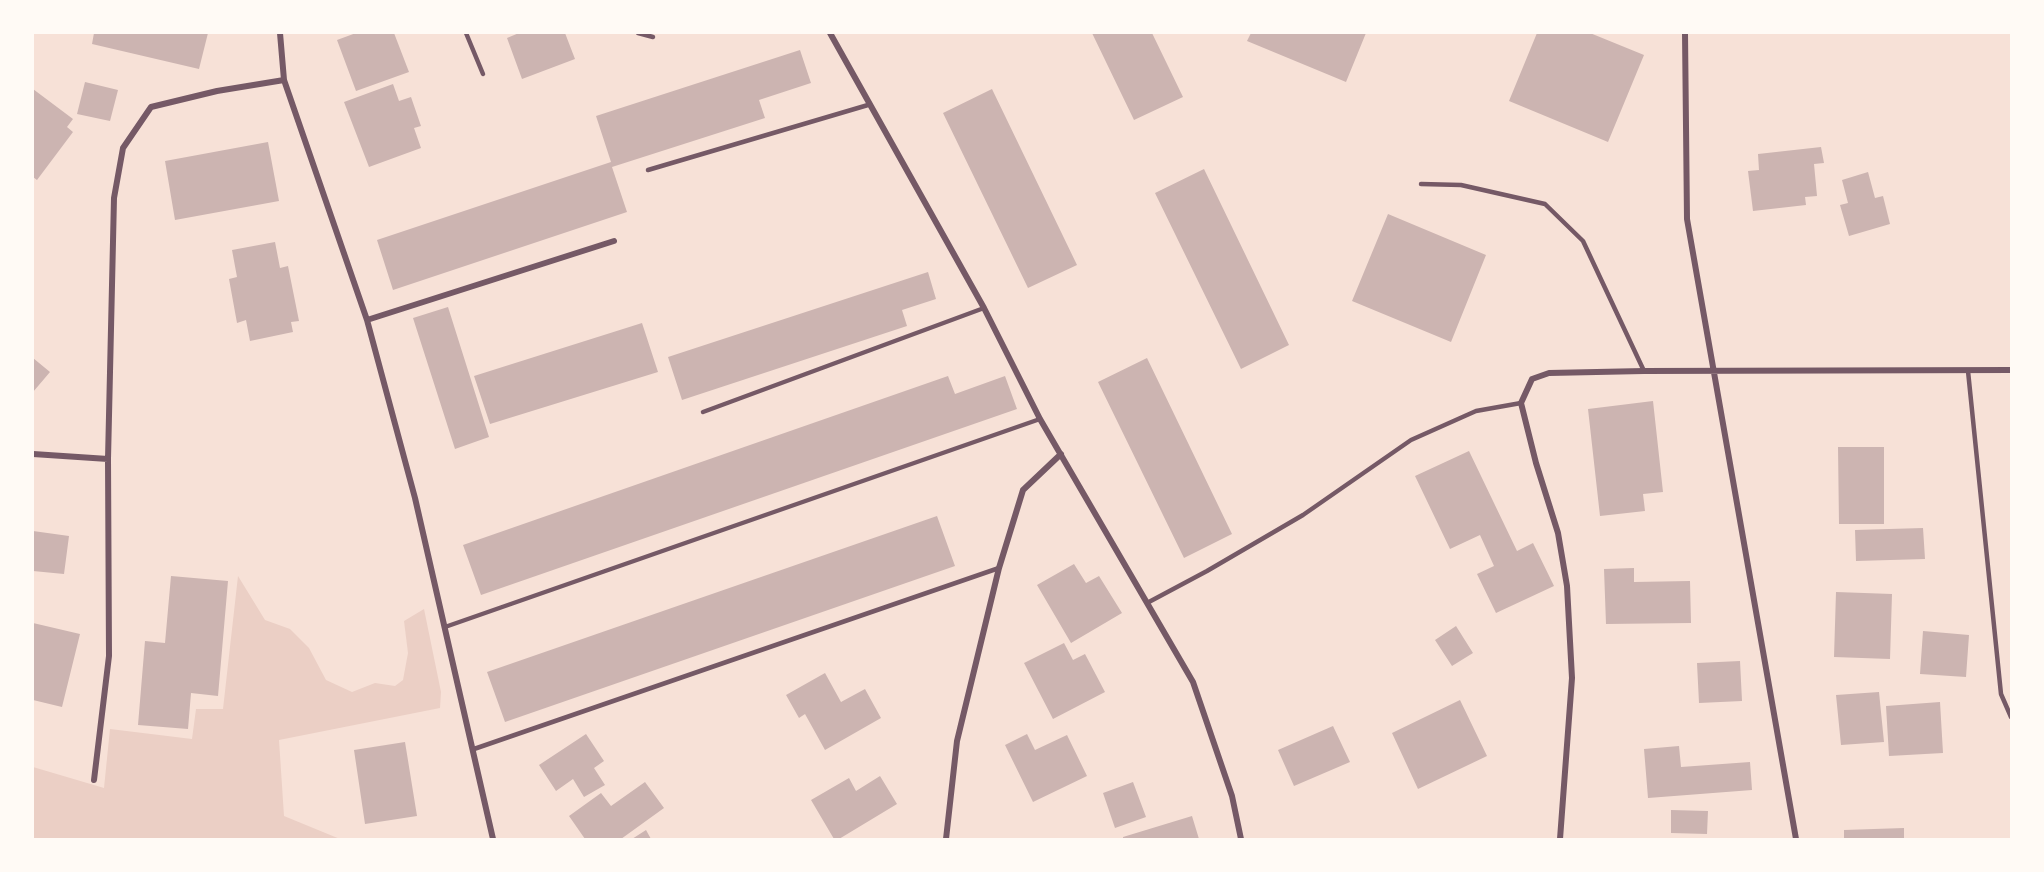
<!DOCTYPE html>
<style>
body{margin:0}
#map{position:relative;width:2044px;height:872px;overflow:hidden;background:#f7e1d7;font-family:"Public Sans",sans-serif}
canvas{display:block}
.frame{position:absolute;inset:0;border:34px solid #fffaf5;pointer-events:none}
</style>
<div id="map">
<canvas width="2044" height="872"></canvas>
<div class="frame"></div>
</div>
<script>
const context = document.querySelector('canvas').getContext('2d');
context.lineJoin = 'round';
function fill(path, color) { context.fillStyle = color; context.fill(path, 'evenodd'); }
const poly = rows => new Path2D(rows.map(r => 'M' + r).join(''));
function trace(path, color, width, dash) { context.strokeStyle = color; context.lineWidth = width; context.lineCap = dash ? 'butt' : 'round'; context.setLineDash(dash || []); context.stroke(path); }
fill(poly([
 [238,576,265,620,290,629,309,648,326,680,352,692,375,683,395,686,403,680,408,653,404,621,424,609,441,692,440,708,279,740,284,816,340,839,33,839,33,767,104,788,110,729,192,739,196,709,223,709]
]), '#ebcfc5');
fill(poly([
 [94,33,208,33,199,69,92,44],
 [356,33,394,33,409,72,356,91,337,40],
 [519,33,565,33,575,59,522,79,507,38],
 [1092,33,1152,33,1183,97,1134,120],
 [1251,33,1366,33,1346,82,1247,41],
 [1537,33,1590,33,1644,55,1608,142,1509,101],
 [800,50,811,83,759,100,765,118,612,167,627,212,393,290,377,240,611,162,596,116],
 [85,82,118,90,110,121,77,114],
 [393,84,399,101,411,97,421,126,414,128,421,148,369,167,344,102],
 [33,89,73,119,67,127,73,132,37,180,33,177],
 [992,89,1077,265,1028,288,943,113],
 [268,142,279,201,175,220,165,161],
 [1821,147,1824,163,1814,164,1817,196,1805,197,1806,205,1753,211,1748,171,1759,170,1758,154],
 [1204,169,1289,345,1241,369,1155,193],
 [1868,172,1875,198,1883,196,1890,224,1849,236,1840,205,1848,203,1842,180],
 [1388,214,1486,255,1451,342,1352,301],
 [275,242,280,268,288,266,299,321,291,322,293,332,250,341,246,320,237,323,229,279,237,277,232,250],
 [928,272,936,299,902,310,907,326,682,400,668,357],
 [448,307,489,437,455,449,413,318],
 [642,323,658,372,490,424,474,376],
 [33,358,50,372,33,392],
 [1147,358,1232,534,1184,558,1098,382],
 [948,376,955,394,1005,376,1017,409,481,595,463,545],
 [1653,401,1663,492,1643,494,1645,511,1600,516,1588,409],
 [1838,447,1884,447,1884,524,1839,524],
 [1469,451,1517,551,1533,543,1554,586,1496,613,1477,574,1494,566,1480,535,1450,549,1415,476],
 [937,516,955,566,505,722,487,672],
 [1923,528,1925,559,1856,561,1855,530],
 [33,531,69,536,64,574,33,571],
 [1074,564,1086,583,1099,576,1122,613,1071,643,1037,585],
 [1634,568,1634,582,1690,581,1691,623,1606,624,1604,569],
 [171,576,228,581,218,696,191,693,188,729,138,725,145,641,165,643],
 [1836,592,1892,594,1890,659,1834,657],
 [33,623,80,634,62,707,33,700],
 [1456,626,1473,653,1452,666,1435,640],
 [1923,631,1969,635,1966,677,1920,674],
 [1064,643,1073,660,1085,654,1105,692,1053,719,1024,663],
 [1740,661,1742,701,1699,703,1697,663],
 [825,673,841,702,865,689,881,718,825,750,805,714,799,718,786,695],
 [1879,692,1884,742,1841,745,1836,695],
 [1460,700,1487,756,1418,789,1392,733],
 [1940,702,1943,753,1889,756,1886,706],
 [1333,726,1350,762,1294,786,1278,750],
 [586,734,604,761,594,768,605,785,584,797,573,779,556,791,539,765],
 [1027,734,1035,750,1067,735,1087,776,1033,802,1005,745],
 [405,742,417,816,365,824,354,750],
 [1679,746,1681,767,1750,762,1752,790,1648,798,1644,749],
 [880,776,897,804,839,839,834,839,811,800,849,778,856,791],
 [645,782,664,808,621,839,585,839,569,816,601,793,611,806],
 [1133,782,1146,817,1115,828,1103,793],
 [1671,810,1708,811,1707,834,1671,833],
 [1192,816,1199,839,1123,839,1123,837],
 [1904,828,1904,839,1844,839,1844,830],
 [646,830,651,839,632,839]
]), '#ccb4b1');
trace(poly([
 [466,33,483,74],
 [638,33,653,37],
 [648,170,868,105],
 [1421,184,1461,185,1545,204,1583,241,1644,371],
 [1968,371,2001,694,2011,717],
 [703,412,984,308],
 [1147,603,1207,571,1303,515,1411,440,1476,411,1521,403],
 [445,627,1040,419],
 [474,749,999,568]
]), '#755966', 4.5);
trace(poly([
 [280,33,284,80,367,320,415,498,493,839],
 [830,33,984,308,1040,419,1193,682,1232,796,1241,839],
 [1685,33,1687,219,1796,839],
 [367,320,614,241],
 [33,454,108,459],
 [94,780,109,656,108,459,114,198,123,148,151,107,217,91,284,80],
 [946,839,957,741,999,568,1023,490,1061,454],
 [1560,839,1572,678,1567,586,1558,533,1536,463,1521,403,1532,379,1549,373,1644,371,2011,370]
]), '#755966', 6);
</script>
